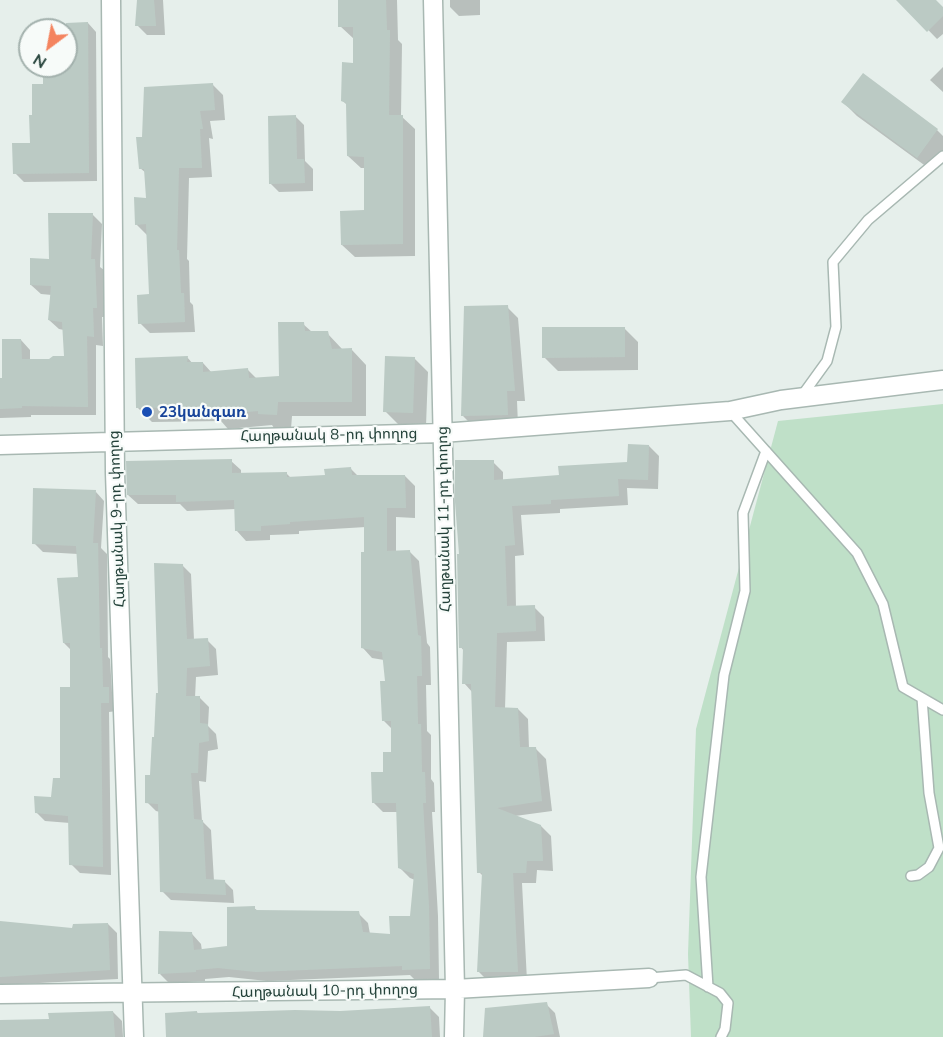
<!DOCTYPE html>
<meta charset="utf-8">
<style>
body{margin:0}
#map{position:relative;width:943px;height:1037px;overflow:hidden;background:#e6efeb;font-family:Mulish,sans-serif}
canvas{display:block}
.north{position:absolute;left:18px;top:18px;width:60px;height:60px;box-sizing:border-box;background:#f7fbf9;border:2px solid #a3b1ad;border-radius:50%;rotate:212deg;font-size:16px;font-weight:700;line-height:24px;text-align:center;color:#24423a}
.north::after{content:'';display:block;margin:auto;width:21px;height:27px;background:#f4845f;clip-path:polygon(50% 0,100% 100%,50% 72%,0 100%)}
</style>
<div id="map">
<canvas width="943" height="1037"></canvas>
<div class="north">N</div>
</div>
<script>
const context = document.querySelector('canvas').getContext('2d');
context.lineJoin = 'round';
function fill(path, color) { context.fillStyle = color; context.fill(path, 'evenodd'); }
const poly = rows => new Path2D(rows.map(r => 'M' + r).join(''));
function trace(path, color, width, dash) { context.strokeStyle = color; context.lineWidth = width; context.lineCap = dash ? 'butt' : 'round'; context.setLineDash(dash || []); context.stroke(path); }
function write(font, color, halo, rows, align = 'center') {
  context.font = font + ' Mulish,"Noto Sans Armenian",sans-serif'; context.lineWidth = 4.5; context.setLineDash([]); context.textBaseline = 'middle'; context.strokeStyle = halo; context.fillStyle = color; for (const [text, x, y, turn = 0] of rows) {
    context.save(); context.translate(x, y); context.rotate((+turn || 0) * Math.PI / 180); context.textAlign = isNaN(turn) ? turn : align; if (halo) context.strokeText(text, 0, 0); context.fillText(text, 0, 0); context.restore();
  }
}
fill(poly([
 [943,404,943,1037,691,1037,688,954,696,729,778,421]
]), '#bfe0c8');
fill(poly([
 [139,0,163,0,165,35,147,35,137,25],
 [339,0,397,0,398,40,402,44,401,116,415,129,415,256,355,257,342,245,366,211,366,168,361,168,348,156,348,106,343,101,354,64,354,39,340,26],
 [450,0,480,0,480,15,459,16,450,7],
 [907,0,934,0,943,9,943,34,937,39,903,4],
 [88,23,96,32,97,181,24,182,15,173,31,145,34,116,45,85,44,66,66,66,66,30,45,30,45,26],
 [943,67,943,92,930,80],
 [212,84,223,95,225,120,210,121,213,139,209,138,212,177,189,178,187,259,189,261,190,302,193,305,195,332,150,333,140,323,150,296,147,235,136,224,148,200,146,173,140,168,143,138],
 [843,102,937,130,943,136,943,154,931,170,857,116],
 [295,116,304,125,305,161,313,169,313,191,279,192,270,183],
 [92,214,102,224,100,267,104,270,106,317,102,317,103,346,96,345,96,415,31,415,31,417,0,418,0,380,4,380,21,340,30,350,30,360,50,360,66,358,64,330,59,329,49,320,52,295,41,294,31,285,50,260],
 [507,307,518,318,525,401,517,401,518,425,473,426,463,416],
 [303,324,312,332,327,333,343,350,352,350,366,365,366,416,292,416,291,429,274,428,272,425,228,429,221,421,152,422,137,407,187,357,193,364,203,363,212,373,248,370,257,379,280,378],
 [624,328,638,342,638,370,558,371,544,357],
 [414,358,428,372,426,426,399,425,385,411],
 [649,446,659,456,658,489,627,488,628,505,560,509,560,513,521,515,524,555,515,556,516,608,534,607,544,617,545,641,507,642,505,709,518,709,528,719,529,749,536,749,546,759,552,811,515,816,541,826,551,836,553,871,537,870,536,883,522,883,527,981,488,981,478,971,483,876,479,872,473,693,464,683,464,651,460,646,493,462,503,472,503,480,560,476,629,464],
 [231,461,241,470,241,475,286,473,292,479,326,477,351,469,358,476,405,476,415,486,415,518,396,517,396,552,409,551,419,561,427,643,430,647,431,685,426,685,427,731,431,735,431,779,434,783,435,812,432,812,438,916,439,979,414,979,410,975,267,981,229,977,205,979,205,981,169,983,160,974,192,934,201,944,202,951,229,947,254,908,258,911,358,913,368,923,370,934,391,936,412,918,415,880,410,878,400,868,398,812,383,812,373,802,392,754,392,729,384,721,386,682,384,660,372,658,363,648,366,527,299,531,299,534,270,535,270,540,246,541,237,531,236,509,187,511,180,504,138,504,128,495],
 [96,492,104,501,101,548,107,554,108,657,110,659,112,692,117,698,117,711,109,712,111,875,80,873,71,864,70,823,45,821,36,812,53,798,62,780,72,689,71,650,64,643,79,579,78,554,43,552,34,543],
 [182,565,191,574,194,640,207,640,216,649,218,675,196,677,195,698,200,698,209,707,208,726,216,734,218,749,208,751,206,782,199,781,202,821,211,830,214,881,224,881,233,890,234,903,171,900,162,891,160,812,156,811,147,802,152,777,159,694],
 [0,923,74,930,108,924,117,933,118,979,0,985],
 [546,1004,555,1013,560,1037,485,1037],
 [430,1008,439,1017,440,1037,167,1037,197,1012,199,1015,340,1012],
 [113,1012,122,1021,123,1037,0,1037,0,1020,50,1020]
]), '#0003');
fill(poly([
 [137,0,154,0,156,26,135,26],
 [338,0,386,0,387,30,390,30,389,115,403,115,403,244,341,245,340,211,364,210,364,157,347,156,346,103,341,101,342,62,353,63,353,27,338,27],
 [896,0,936,0,943,7,943,16,927,32],
 [88,22,89,173,13,174,12,143,30,143,29,115,32,115,32,84,43,84,43,66,66,66,66,23],
 [863,73,938,129,917,158,841,102],
 [213,83,215,110,200,111,203,129,200,129,202,168,179,168,177,250,179,250,181,293,184,293,185,322,138,324,137,295,149,294,146,224,135,225,134,197,146,198,144,169,139,169,136,137,142,137,144,87],
 [296,115,297,159,304,159,305,183,269,184,268,116],
 [48,213,93,213,91,259,95,259,97,308,93,308,94,337,87,336,88,407,22,406,22,408,0,409,0,378,2,378,2,339,21,339,22,359,49,359,53,356,64,356,62,322,48,320,51,286,30,285,30,258,49,259],
 [508,305,515,391,507,391,508,415,461,416,464,306],
 [278,322,304,322,305,331,328,331,332,349,352,348,352,402,278,402,277,415,258,414,258,411,212,415,211,407,136,408,135,358,188,356,187,362,203,362,203,372,248,368,249,378,279,376],
 [542,327,625,327,625,357,542,358],
 [385,356,415,357,413,413,383,412],
 [628,444,649,445,648,480,618,479,619,496,551,500,551,504,512,506,515,545,505,546,507,606,535,605,536,631,497,633,495,707,518,708,520,747,536,747,542,801,497,808,541,825,543,861,527,861,526,873,513,873,518,972,477,972,482,873,477,873,471,684,462,684,463,648,459,648,457,554,459,554,455,502,455,460,494,460,494,480,559,475,558,466,627,462],
 [232,459,232,473,287,472,287,477,325,475,324,469,351,467,352,475,405,475,406,508,387,508,387,551,410,550,418,635,421,636,422,676,417,676,418,724,421,724,422,772,425,772,426,803,423,803,429,906,430,969,402,970,402,966,256,972,218,968,196,970,196,972,158,974,159,931,192,932,194,950,227,946,227,907,255,906,255,910,359,911,363,932,390,934,389,916,410,916,414,874,398,868,396,803,372,803,371,772,383,772,383,752,391,752,391,721,382,721,380,681,385,681,382,652,361,648,361,552,364,552,364,517,290,522,290,524,261,526,261,531,235,531,234,500,176,502,176,495,127,495,126,461],
 [33,488,96,490,93,543,98,543,100,648,102,648,103,687,109,687,109,703,101,703,103,867,69,865,68,816,35,813,34,796,51,797,53,778,60,778,60,687,70,687,70,643,63,643,57,578,78,577,76,546,32,544],
 [154,563,183,564,187,639,208,638,210,666,187,668,186,696,200,696,200,723,208,724,209,741,199,743,198,773,191,773,194,819,203,820,206,879,225,880,226,895,160,892,158,804,145,803,145,775,150,775,152,737,154,737,156,693,158,693],
 [0,921,72,928,73,924,108,923,110,970,0,977],
 [547,1002,554,1034,534,1037,483,1037,485,1008],
 [430,1006,432,1037,166,1037,165,1013,197,1011,197,1013,295,1010,340,1011],
 [113,1011,115,1037,0,1037,0,1020,49,1019,48,1013]
]), '#bbcac4');
const service = poly([
 [801,397,827,361,836,327,833,262,868,220,943,156],
 [730,411,857,553,883,604,903,687,943,710],
 [911,876,918,875,929,867,939,848,929,793,922,698],
 [649,978,686,975,720,993,728,1003,725,1029,721,1037],
 [708,987,701,877,724,675,745,591,743,513,766,451]
]);
const minor = poly([
 [111,0,115,473,134,1037],
 [433,0,455,989,454,1037],
 [0,445,442,433,730,411,781,400,943,380],
 [0,994,455,989,649,978]
]);
trace(service, '#a8b8b2', 12);
trace(minor, '#a8b8b2', 21);
trace(service, '#fff', 9);
trace(minor, '#fff', 18);
for (const [x, y, r, color] of [
 [147,412,6,"#1a4fb4"]
]) { const dot = new Path2D(); dot.arc(x, y, r, 0, 2 * Math.PI); context.fillStyle = color; context.fill(dot); trace(dot, '#f7fbf9', 2); }
write('bold 15px', '#164399', '#f7fbf9', [
 ["23կանգառ",159,412]
], 'left');
write('15px', '#24423a', '#f7fbf9', [
 ["Հաղթանակ 8-րդ փողոց",329,435,-1],
 ["Հաղթանակ 9-րդ փողոց",117,519,-92],
 ["Հաղթանակ 11-րդ փողոց",444,519,-91],
 ["Հաղթանակ 10-րդ փողոց",325,991,-1]
]);
</script>
